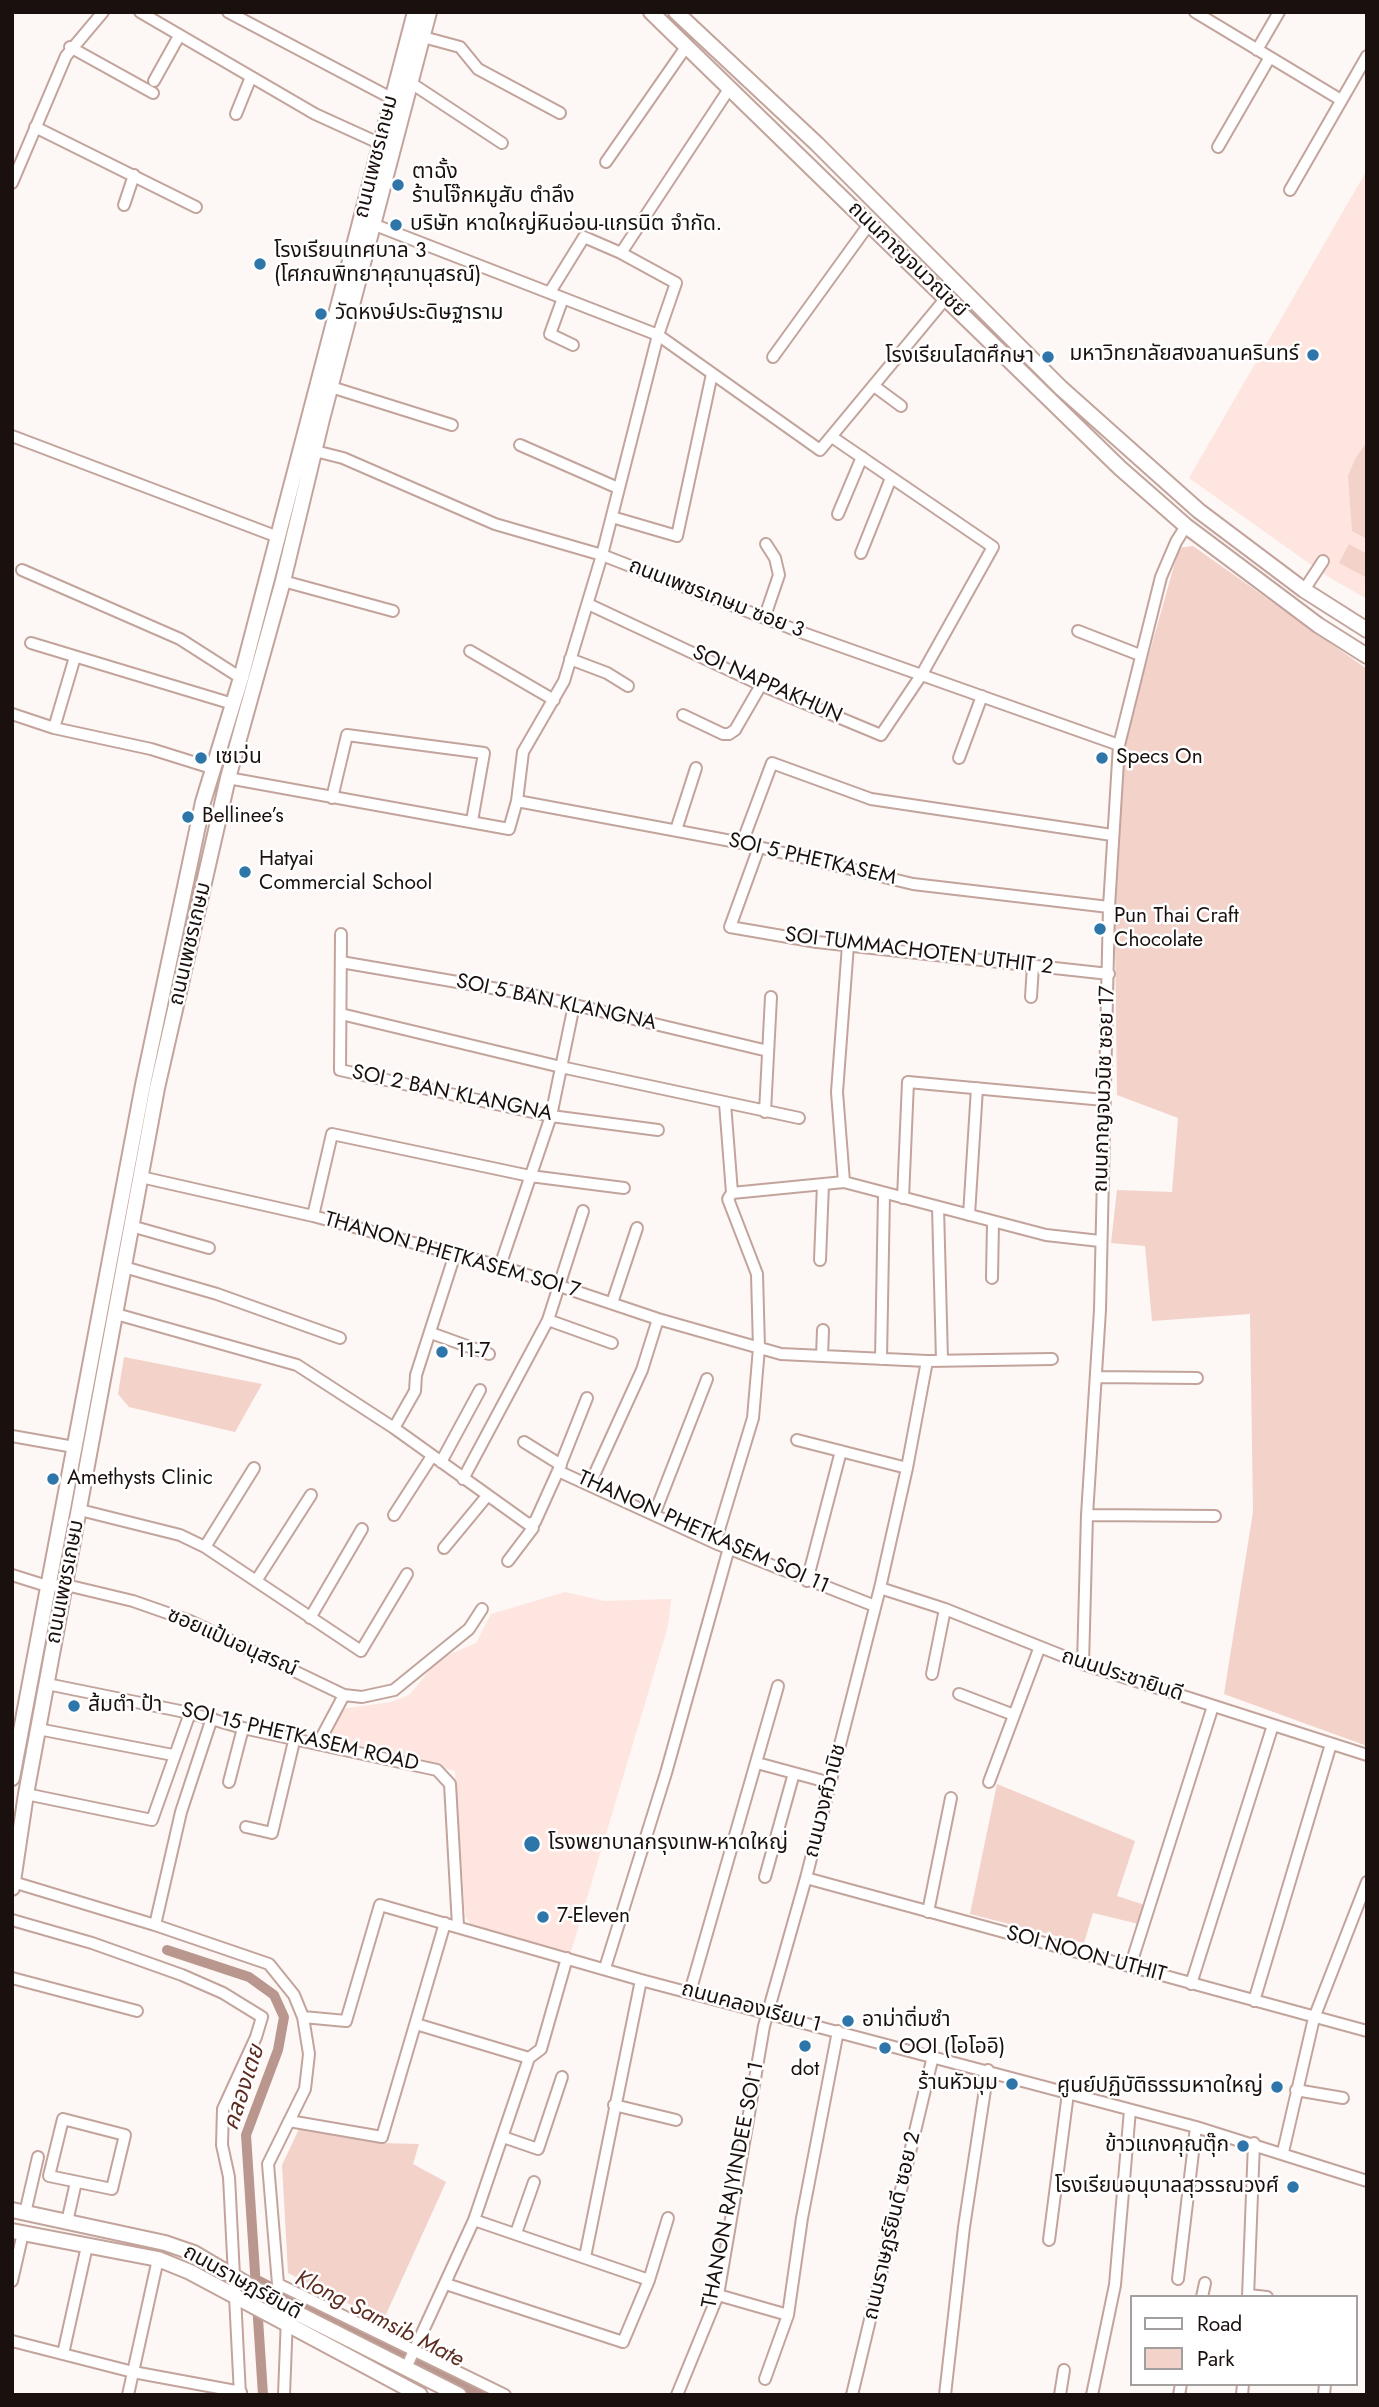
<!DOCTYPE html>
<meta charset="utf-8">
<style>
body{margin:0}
#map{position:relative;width:1379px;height:2407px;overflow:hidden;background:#fdf7f5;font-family:Jost,sans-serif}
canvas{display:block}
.frame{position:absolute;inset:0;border:14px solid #1a100d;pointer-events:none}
.legend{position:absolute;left:1130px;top:2295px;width:228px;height:91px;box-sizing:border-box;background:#fff;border:2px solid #a39f9e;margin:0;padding:9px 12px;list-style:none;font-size:21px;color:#1a100d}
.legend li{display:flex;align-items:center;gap:14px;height:35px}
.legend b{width:35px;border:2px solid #a39f9e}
</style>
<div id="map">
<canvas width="1379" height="2407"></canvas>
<div class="frame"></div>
<ul class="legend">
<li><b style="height:9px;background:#fff"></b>Road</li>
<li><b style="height:19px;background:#f3d2ca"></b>Park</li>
</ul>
</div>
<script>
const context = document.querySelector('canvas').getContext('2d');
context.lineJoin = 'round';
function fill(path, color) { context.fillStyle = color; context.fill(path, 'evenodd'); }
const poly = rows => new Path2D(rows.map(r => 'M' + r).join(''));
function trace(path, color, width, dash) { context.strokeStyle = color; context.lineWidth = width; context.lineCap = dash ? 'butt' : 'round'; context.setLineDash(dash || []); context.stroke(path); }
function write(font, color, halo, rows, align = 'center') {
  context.font = font + ' Jost,"Noto Sans Thai",sans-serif'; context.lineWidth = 5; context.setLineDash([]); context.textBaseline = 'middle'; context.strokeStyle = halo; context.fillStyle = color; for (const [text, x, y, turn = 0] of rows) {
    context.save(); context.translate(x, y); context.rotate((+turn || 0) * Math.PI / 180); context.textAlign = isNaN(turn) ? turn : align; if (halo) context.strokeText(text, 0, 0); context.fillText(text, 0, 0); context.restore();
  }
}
fill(poly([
 [1367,170,1367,599,1327,576,1189,478],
 [565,1592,604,1601,671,1599,668,1626,570,1955,481,1930,471,1925,465,1916,455,1771,326,1740,341,1709,391,1702,409,1695,439,1659,476,1643,491,1614]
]), '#fee5df');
fill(poly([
 [1367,442,1367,539,1352,531,1348,476,1355,459],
 [1349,544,1367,554,1367,578,1339,563],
 [1193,546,1367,669,1367,1746,1224,1694,1253,1512,1250,1314,1152,1321,1145,1246,1111,1243,1117,1190,1172,1192,1178,1118,1117,1095,1114,862,1121,754,1179,548],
 [124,1357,262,1384,235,1432,129,1407,118,1394],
 [997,1784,1135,1841,1117,1896,1145,1905,1143,1925,1093,1913,1084,1943,970,1914],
 [299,2129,381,2143,419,2144,413,2164,446,2182,383,2321,288,2273,282,2165]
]), '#f3d2ca');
trace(poly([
 [167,1950,249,1977,274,1995,284,2017,278,2050,246,2135,263,2395],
 [257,2280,482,2395]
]), '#ba978e', 10);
const minor = poly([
 [140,12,315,114,381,144],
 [228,12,391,98],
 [1195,12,1341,100],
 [423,37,460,47,478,69,560,113],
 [70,47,153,93],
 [1257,50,1279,12],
 [154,81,179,36],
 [411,83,502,143],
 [236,114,251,77],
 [35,127,196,207],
 [1218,147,1270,57],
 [606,162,686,47],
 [12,183,66,56,103,12],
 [1290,190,1367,56],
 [124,205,134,175],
 [375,225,658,335,820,450,946,298],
 [621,253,729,89],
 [563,298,550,334,573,345],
 [773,357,870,223],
 [874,386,901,406],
 [331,387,452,425],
 [12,436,278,537],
 [520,445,618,488],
 [315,451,343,458,495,524,602,555,806,634,1119,745],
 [838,514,862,457],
 [612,517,677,536,712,374],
 [861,553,891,478],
 [22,570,180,639,241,678],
 [283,581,393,611],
 [1304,590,1323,561],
 [588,604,761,685,881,735,922,674,993,547,832,437],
 [765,616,779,575,775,558,766,544],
 [1078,631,1140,655],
 [31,643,233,704],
 [470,651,554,700],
 [570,659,607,673,628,686],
 [12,714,54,728,151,749,215,769],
 [683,715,723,734,729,734,735,730,761,685],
 [54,728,75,657],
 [959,758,982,696],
 [228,778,509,829,517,801,523,752,564,681,602,555,658,335,676,283,621,253,584,237,550,292],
 [332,798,347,735,484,753,472,821],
 [517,801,742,843,913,884,1109,907],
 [676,830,696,768],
 [742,843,772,763,871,799,1112,835],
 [759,847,730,927,817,942,1109,974],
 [341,934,340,1070,551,1116,658,1130],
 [341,962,533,995,768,1051],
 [1031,997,1033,966],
 [341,1014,561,1067,799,1118],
 [765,1112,771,997],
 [141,1177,313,1216,500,1266,658,1319,781,1354,927,1361,1052,1359],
 [844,1182,837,1092,848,945],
 [732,1193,844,1182,1046,1235,1100,1241],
 [903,1198,908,1082,1104,1100],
 [938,1207,942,1360],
 [969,1215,977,1088],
 [313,1216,332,1134,530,1176,624,1188],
 [131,1226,209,1248],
 [820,1260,823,1184],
 [500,1266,551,1116,574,1005],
 [124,1267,217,1294,340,1338],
 [992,1278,993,1222],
 [612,1303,637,1228],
 [116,1314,297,1365,394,1428,528,1524,535,1522,558,1471,715,1543,875,1606],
 [548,1320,612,1343],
 [431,1333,489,1354],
 [822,1356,823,1330],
 [881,1359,884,1194],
 [1097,1377,1197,1378],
 [394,1428,415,1391,416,1375,455,1254],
 [12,1436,74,1447],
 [797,1440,907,1468],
 [524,1442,561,1465],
 [441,1462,480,1390],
 [558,1471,587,1398],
 [463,1479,548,1320,583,1211],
 [590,1484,642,1370,658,1319],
 [80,1510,180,1535,205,1547,361,1651,407,1574],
 [394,1515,432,1456],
 [654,1515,707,1379],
 [1087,1515,1215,1516],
 [715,1543,753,1418,759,1348,757,1274,728,1199,732,1193,725,1103],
 [205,1547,254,1468],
 [444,1548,487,1496],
 [508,1561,533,1528],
 [12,1575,47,1586,66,1585,133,1601,190,1621,344,1695,319,1742],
 [256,1581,311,1495],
 [807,1581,841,1451],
 [880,1588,945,1609,1083,1664,1367,1755],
 [310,1618,362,1529],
 [1083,1664,1087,1515,1100,1310,1109,907,1119,745,1161,577,1176,542,1186,526],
 [932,1674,945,1609],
 [47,1684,190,1713,243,1728,437,1770,450,1784,458,1926],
 [959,1694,1014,1715],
 [344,1695,362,1697,394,1690,469,1629,482,1609],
 [38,1729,173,1755],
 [757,1763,831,1783],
 [229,1782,243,1728],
 [989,1782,1039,1649],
 [26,1794,152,1820,190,1713],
 [246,1827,272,1833,295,1737],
 [765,1877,794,1773],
 [806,1878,1367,2031],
 [13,1882,155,1925,269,1964,294,1995,303,2017,309,2054,305,2089,268,2164,278,2284,505,2395],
 [928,1912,951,1798],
 [12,1920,92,1943,182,1975,223,1993,262,2017,256,2037,223,2109,222,2145,229,2177,240,2395],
 [155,1925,181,1812,212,1718],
 [1130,1967,1213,1706],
 [605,1968,666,1773,729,1548],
 [12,1978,137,2011],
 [1191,1984,1273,1725],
 [690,1992,778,1686],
 [1254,2001,1331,1744],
 [303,2017,346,2021,380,1905,641,1980,1196,2127,1367,2181],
 [416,2024,529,2058],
 [1296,2090,1343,2098],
 [614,2105,676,2120],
 [63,2119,125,2135,112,2189,49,2176,63,2119],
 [289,2121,382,2137,445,1923],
 [503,2137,538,2149,562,2077],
 [1283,2152,1314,2018,1367,1882],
 [25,2213,38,2157],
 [474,2220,649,2280],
 [67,2222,76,2182],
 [516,2233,534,2182],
 [1049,2240,1068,2093],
 [585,2257,641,1980],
 [1178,2279,1196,2127],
 [12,2281,23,2233],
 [446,2284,623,2342,649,2280,668,2218],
 [718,2295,788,2315],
 [1248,2295,1267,2297],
 [1202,2297,1205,2283],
 [1248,2297,1254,2143],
 [12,2341,133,2372,241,2392],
 [63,2354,87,2246],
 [406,2368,474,2220,529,2058,541,2049,567,1958],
 [765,2379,788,2315,802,2218,838,2031],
 [128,2395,158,2259],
 [284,2395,287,2317],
 [677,2395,718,2295,764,2026,806,1878,880,1588,907,1468,927,1361],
 [852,2395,933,2056],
 [945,2395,964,2227,988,2070],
 [1060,2395,1064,2370],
 [1092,2395,1115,2285,1130,2110],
 [1179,2395,1181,2384],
 [1242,2395,1243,2384],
 [1324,2395,1325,2384]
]);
const major = poly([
 [651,12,1120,468,1186,526,1318,625,1367,656],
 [676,12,817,144,1061,388,1117,438,1199,511,1304,590,1367,630],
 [12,1778,143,1085,203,802,241,678,415,12],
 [12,1888,26,1794,157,1088,228,778,283,581,322,419,429,12],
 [12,2210,165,2243,194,2253,289,2309,459,2395],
 [12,2231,158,2259,190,2272,420,2395]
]);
trace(minor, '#c2a49c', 14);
trace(major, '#c2a49c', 18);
trace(minor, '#fff', 10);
trace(major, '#fff', 14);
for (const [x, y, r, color] of [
 [398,185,7,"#2e75a9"],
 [396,225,7,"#2e75a9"],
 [260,264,7,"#2e75a9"],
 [321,314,7,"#2e75a9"],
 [1313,355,7,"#2e75a9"],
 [1048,357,7,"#2e75a9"],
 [201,758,7,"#2e75a9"],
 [1102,758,7,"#2e75a9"],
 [188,817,7,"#2e75a9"],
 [245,872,7,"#2e75a9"],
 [1100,929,7,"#2e75a9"],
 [442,1352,7,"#2e75a9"],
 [53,1479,7,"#2e75a9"],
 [74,1706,7,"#2e75a9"],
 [532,1844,9,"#2e75a9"],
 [543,1917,7,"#2e75a9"],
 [848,2021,7,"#2e75a9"],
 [805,2046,7,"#2e75a9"],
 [885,2048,7,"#2e75a9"],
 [1012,2084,7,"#2e75a9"],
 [1277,2087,7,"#2e75a9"],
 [1243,2146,7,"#2e75a9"],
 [1293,2187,7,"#2e75a9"]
]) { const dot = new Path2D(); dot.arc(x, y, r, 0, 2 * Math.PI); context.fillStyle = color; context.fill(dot); trace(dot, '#fff', 2.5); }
write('21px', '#1a100d', '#fff', [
 ["ถนนเพชรเกษม",377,157,-76],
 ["ถนนกาญจนวณิชย์",907,260,44],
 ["ถนนเพชรเกษม ซอย 3",716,599,21],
 ["SOI NAPPAKHUN",767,685,24],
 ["SOI 5 PHETKASEM",812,860,13],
 ["ถนนเพชรเกษม",191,944,-77],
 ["SOI TUMMACHOTEN UTHIT 2",919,952,7],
 ["SOI 5 BAN KLANGNA",556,1003,12],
 ["ถนนกาญจนวนิช ซอย 17",1105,1089,-88],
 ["SOI 2 BAN KLANGNA",452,1094,12],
 ["THANON PHETKASEM SOI 7",452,1256,16],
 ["THANON PHETKASEM SOI 11",703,1533,24],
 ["ถนนเพชรเกษม",66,1582,-79],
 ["ซอยแป้นอนุสรณ์",232,1643,24],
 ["ถนนประชายินดี",1122,1676,18],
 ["SOI 15 PHETKASEM ROAD",300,1738,13],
 ["ถนนวงศ์วานิช",826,1801,-76],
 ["SOI NOON UTHIT",1086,1955,15],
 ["ถนนคลองเรียน 1",751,2008,15],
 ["THANON RAJYINDEE SOI 1",734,2185,-79],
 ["ถนนราษฏร์ยินดี ซอย 2",893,2226,-77],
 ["ถนนราษฎร์ยินดี",242,2283,29]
]);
write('21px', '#1a100d', '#fff', [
 ["ตาฉั้ง",412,173],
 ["ร้านโจ๊กหมูสับ ตำลึง",412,197],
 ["บริษัท หาดใหญ่หินอ่อน-แกรนิต จำกัด.",410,225],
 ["โรงเรียนเทศบาล 3",274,252],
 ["(โศภณพิทยาคุณานุสรณ์)",274,276],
 ["วัดหงษ์ประดิษฐาราม",335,314],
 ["มหาวิทยาลัยสงขลานครินทร์",1299,355,"right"],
 ["โรงเรียนโสตศึกษา",1034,357,"right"],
 ["เซเว่น",215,758],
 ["Specs On",1116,758],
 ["Bellinee’s",202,817],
 ["Hatyai",259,860],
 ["Commercial School",259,884],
 ["Pun Thai Craft",1114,917],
 ["Chocolate",1114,941],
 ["11-7",456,1352],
 ["Amethysts Clinic",67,1479],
 ["ส้มตำ ป้า",88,1706],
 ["โรงพยาบาลกรุงเทพ-หาดใหญ่",548,1844],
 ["7-Eleven",557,1917],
 ["อาม่าติ่มซำ",862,2021],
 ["OOI (โอโออิ)",899,2048],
 ["dot",805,2070,"center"],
 ["ร้านหัวมุม",998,2084,"right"],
 ["ศูนย์ปฏิบัติธรรมหาดใหญ่",1263,2087,"right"],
 ["ข้าวแกงคุณตุ๊ก",1229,2146,"right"],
 ["โรงเรียนอนุบาลสุวรรณวงศ์",1279,2187,"right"]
], 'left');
write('italic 23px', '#5d2d21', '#fff', [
 ["คลองเตย",245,2088,-72],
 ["Klong Samsib Mate",379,2320,27]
]);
</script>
